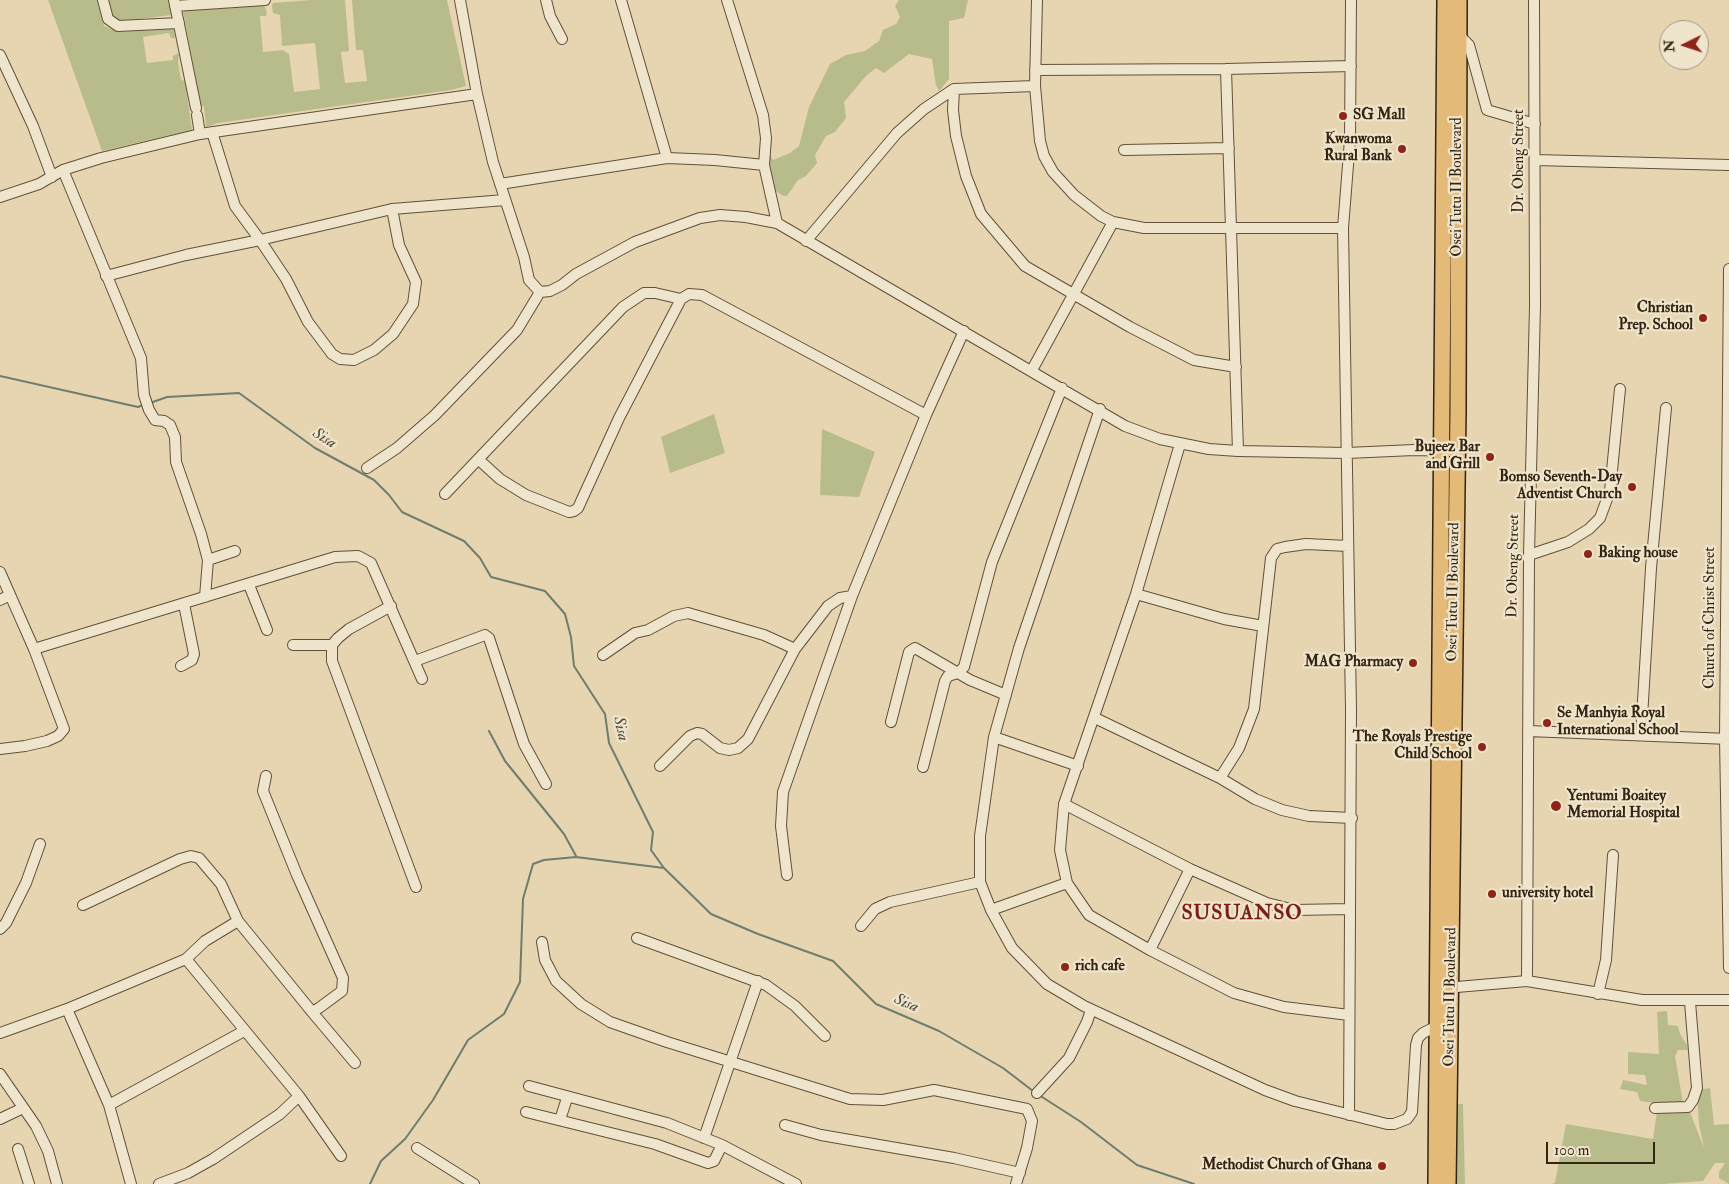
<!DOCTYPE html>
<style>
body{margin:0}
#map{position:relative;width:1729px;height:1184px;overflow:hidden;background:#e7d5b1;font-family:"IM FELL Double Pica",serif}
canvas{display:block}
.north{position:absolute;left:1659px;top:20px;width:50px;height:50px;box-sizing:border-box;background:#efe4cc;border:1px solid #a49782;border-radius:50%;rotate:266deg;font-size:14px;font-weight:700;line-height:20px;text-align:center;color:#342412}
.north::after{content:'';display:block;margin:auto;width:18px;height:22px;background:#8f2418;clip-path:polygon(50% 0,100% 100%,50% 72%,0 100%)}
.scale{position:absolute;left:1546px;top:1142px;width:109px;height:22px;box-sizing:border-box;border:2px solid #342412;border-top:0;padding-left:6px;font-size:15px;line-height:18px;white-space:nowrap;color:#342412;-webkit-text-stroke:4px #efe4cc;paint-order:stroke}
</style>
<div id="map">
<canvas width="1729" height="1184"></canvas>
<div class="north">N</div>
<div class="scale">100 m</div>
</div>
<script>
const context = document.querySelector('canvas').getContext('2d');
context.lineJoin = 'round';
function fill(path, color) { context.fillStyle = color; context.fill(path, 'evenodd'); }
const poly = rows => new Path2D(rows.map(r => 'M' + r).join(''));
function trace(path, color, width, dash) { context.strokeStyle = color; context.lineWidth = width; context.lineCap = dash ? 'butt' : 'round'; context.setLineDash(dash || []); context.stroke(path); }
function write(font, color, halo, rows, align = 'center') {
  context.font = font + ' "IM FELL Double Pica",serif'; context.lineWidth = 4.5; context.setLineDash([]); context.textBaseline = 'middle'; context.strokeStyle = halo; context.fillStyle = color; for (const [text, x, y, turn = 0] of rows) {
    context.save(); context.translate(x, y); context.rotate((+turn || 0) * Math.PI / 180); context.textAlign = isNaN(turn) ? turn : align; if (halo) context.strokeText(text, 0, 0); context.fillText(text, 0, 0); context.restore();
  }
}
fill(poly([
 [48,0,97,0,104,26,118,32,168,28,174,31,175,38,171,38,169,33,143,37,147,63,173,60,173,56,179,53,178,62,181,80,185,81,192,130,102,151],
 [105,0,168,0,172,15,115,22],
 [311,0,345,0,349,51,341,52,345,83,367,81,363,50,356,50,352,0,447,0,466,86,451,90,218,123,206,127,204,106,201,106,183,12,186,10,264,5,267,12,266,16,260,16,263,52,283,50,289,54,294,92,320,89,315,43,282,46,280,15,273,13,272,6,273,3],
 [899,0,968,0,964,18,949,21,949,79,939,91,936,85,932,59,909,54,884,73,876,68,866,76,844,102,846,118,835,132,826,136,815,155,817,163,806,176,798,180,787,196,783,196,772,188,767,150,773,160,790,153,799,146,809,107,830,64,846,55,865,51,879,41,883,30,896,24,900,17,895,6],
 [714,414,725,453,670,473,661,437],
 [822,429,875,452,859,497,820,495],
 [1667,1011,1668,1025,1678,1026,1680,1034,1687,1045,1688,1050,1678,1050,1675,1056,1683,1103,1668,1105,1640,1101,1637,1092,1620,1089,1623,1080,1647,1085,1645,1075,1628,1074,1628,1052,1659,1054,1657,1012],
 [1710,1088,1714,1125,1729,1124,1729,1184,1719,1178,1719,1172,1725,1163,1715,1163,1703,1181,1663,1184,1551,1184,1555,1183,1566,1124,1653,1139,1657,1111,1690,1112,1704,1148,1699,1124,1697,1090],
 [1456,1104,1463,1104,1465,1184,1456,1184]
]), '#b8bc8a');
trace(poly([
 [0,376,138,407,143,405],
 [150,403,167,397,239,393,315,448,374,480,389,495,402,512,464,541,480,558,491,577,545,591,565,614,571,637,574,666,605,714,609,743,653,832,651,850,664,868,711,914,758,934,833,961,876,1004,939,1031,1003,1068,1033,1091],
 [489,731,505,761,564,834,576,856],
 [1039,1095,1081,1122,1137,1165,1194,1184],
 [370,1184,381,1161,405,1139,433,1100,468,1040,504,1014,520,982,523,899,533,864,544,860,576,857,664,868]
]), '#6f7d6e', 2);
const minor = poly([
 [103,0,108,19,118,26,179,23],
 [174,0,196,108],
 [460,0,477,94],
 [546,0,550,16,562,39],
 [621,0,667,158],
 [727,0,763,115,766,138,764,165,777,223],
 [1037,0,1035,86,1040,141,1044,156,1053,172,1074,195,1101,216,1113,222,1144,228,1343,228],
 [175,6,265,0],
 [1458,34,1469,45,1487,110,1535,124],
 [0,55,33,126,52,177],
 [1226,69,1238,451],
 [1035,70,1226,69,1351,66],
 [954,89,953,110,956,136,966,176,981,214,1025,266,1130,327,1194,360,1236,367],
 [197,115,200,134],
 [212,132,235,206,260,240,392,209,505,200],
 [1124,150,1229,148],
 [1535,160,1729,165],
 [63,170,141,358,144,395,149,410,155,420,164,421,170,425,175,437,176,462,201,534,208,560,205,597],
 [500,184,667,158,715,160,764,165],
 [0,197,39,184,63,170,101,158,200,134,477,94,493,162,524,257,529,280,540,292,550,291,562,285,576,274,635,242,700,218,720,215,746,217,777,223,1125,426,1160,439,1209,449,1238,451,1347,453,1414,450,1456,451],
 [806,241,897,133,924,109,954,89,1035,86],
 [1729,269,1725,739,1729,968],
 [106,276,186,255,260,240,286,279,308,322,332,354,340,359,354,360,374,350,393,334,413,304,416,282,399,245,392,209],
 [1032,370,1113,222],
 [1100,409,1019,648,994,737,980,836,980,882,991,910,1012,948,1047,984,1084,1006,1265,1090,1295,1101,1387,1124,1394,1124,1407,1119,1412,1112,1416,1045,1418,1038,1423,1033,1437,1026],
 [1180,444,1136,594,1064,804,1060,850,1067,883,1089,915,1150,950,1234,993,1284,1007,1349,1015],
 [478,459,500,479,526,495,569,512,574,511,578,508,619,418,681,299,689,294,702,295,926,415],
 [367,468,397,448,435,415,517,330,540,292],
 [445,494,623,307,644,293,655,293,681,299],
 [1529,555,1568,542,1589,529,1600,518,1610,491,1620,389],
 [208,560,235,551],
 [0,572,34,649,64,729,58,736,47,741,25,746,0,749],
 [249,585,267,630],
 [1136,594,1224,619,1263,626],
 [0,600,10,595],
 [391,606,349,629,338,638,332,645,332,661,416,887],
 [293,645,332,645],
 [34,649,335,557,358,556,371,563,422,679],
 [603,655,635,633,648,630,674,616,688,613,764,635,795,649],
 [415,661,485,635,489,638,524,744,546,784],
 [181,666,192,660,194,654,184,604],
 [1095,718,1220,778,1255,799,1282,810,1309,816,1352,818],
 [891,722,909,652,915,648,970,680,1006,695],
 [1528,731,1729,739],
 [1641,734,1651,568,1666,408],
 [994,737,1078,766],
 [660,766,690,736,697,733,702,734,720,748,729,750,738,748,748,739,795,649,828,606,840,598,852,596],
 [923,767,945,681,948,676,958,673,964,667,992,562,1062,388],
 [1220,778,1239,748,1254,709,1271,558,1277,549,1285,547,1306,544,1348,546],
 [1064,804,1190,869,1267,903,1295,910,1349,909],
 [787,875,781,826,783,792,852,596,926,415,964,331],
 [83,905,180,859,191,856,199,858,221,884,238,921,308,1007,312,1012,319,1008,342,991,343,978,297,875,263,791,266,776],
 [991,910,1067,883],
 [861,926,875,909,890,902,980,882],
 [0,929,6,923,26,883,40,844],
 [637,938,766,985,795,1006,825,1036],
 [542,942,545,960,556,981,581,1004,610,1022,667,1042,850,1099,883,1100,934,1090,1027,1109,1032,1121,1027,1148,1016,1184],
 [1150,950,1190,869],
 [186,959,299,1096,341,1156],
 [1527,981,1529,555,1535,306,1534,0],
 [1445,988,1527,981,1642,1000,1729,1000],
 [1598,994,1606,960,1613,855],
 [67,1009,109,1105,131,1184],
 [312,1012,355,1063],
 [0,1033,67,1009,186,959,205,941,238,921],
 [0,1074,36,1126,48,1151,57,1184],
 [529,1086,667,1123,722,1145,796,1184],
 [1037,1093,1069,1058,1087,1022,1091,1010],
 [109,1105,244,1031],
 [1655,1108,1688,1107,1693,1100,1697,1088,1690,1002],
 [526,1112,655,1144,708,1163,714,1161,722,1145],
 [1349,1115,1351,709,1343,228,1350,140,1351,0],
 [0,1119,23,1108],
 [560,1120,567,1098],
 [785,1125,821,1135,954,1158,1020,1173],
 [704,1138,758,981],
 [417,1148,474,1184],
 [18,1149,29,1184],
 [159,1184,188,1173,213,1159,280,1114,299,1096]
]);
const highway = poly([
 [1436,1184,1445,0],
 [1448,1184,1458,410,1459,0]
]);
trace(minor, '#61503a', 12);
trace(highway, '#342412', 18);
trace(minor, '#efe4cc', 10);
trace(highway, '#e4ba78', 15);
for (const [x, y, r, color] of [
 [1343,116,5,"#8f2418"],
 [1402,149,5,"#8f2418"],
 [1703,318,5,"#8f2418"],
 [1490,457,5,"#8f2418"],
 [1632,487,5,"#8f2418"],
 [1588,554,5,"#8f2418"],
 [1413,663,5,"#8f2418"],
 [1547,723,5,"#8f2418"],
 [1482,747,5,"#8f2418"],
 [1556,806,6,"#8f2418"],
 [1492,894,5,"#8f2418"],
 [1065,967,5,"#8f2418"],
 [1382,1166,5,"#8f2418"]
]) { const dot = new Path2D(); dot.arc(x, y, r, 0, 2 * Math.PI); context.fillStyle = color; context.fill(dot); trace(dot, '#efe4cc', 2); }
write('bold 15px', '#342412', '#efe4cc', [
 ["SG Mall",1353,116,"left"],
 ["Kwanwoma",1392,140],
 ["Rural Bank",1392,157],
 ["Christian",1693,309],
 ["Prep. School",1693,326],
 ["Bujeez Bar",1480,448],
 ["and Grill",1480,465],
 ["Bomso Seventh-Day",1622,478],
 ["Adventist Church",1622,495],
 ["Baking house",1598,554,"left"],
 ["MAG Pharmacy",1403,663],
 ["Se Manhyia Royal",1557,714,"left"],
 ["International School",1557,731,"left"],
 ["The Royals Prestige",1472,738],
 ["Child School",1472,755],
 ["Yentumi Boaitey",1567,797,"left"],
 ["Memorial Hospital",1567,814,"left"],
 ["university hotel",1502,894,"left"],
 ["rich cafe",1075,967,"left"],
 ["Methodist Church of Ghana",1372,1166]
], 'right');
write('15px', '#342412', '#efe4cc', [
 ["Dr. Obeng Street",1520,161,-90],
 ["Osei Tutu II Boulevard",1458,187,-90],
 ["Dr. Obeng Street",1514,566,-89],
 ["Osei Tutu II Boulevard",1454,592,-89],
 ["Church of Christ Street",1711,618,-90],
 ["Osei Tutu II Boulevard",1451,997,-89]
]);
write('italic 16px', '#4d4938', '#efe4cc', [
 ["Sisa",324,439,32],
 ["Sisa",620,729,77],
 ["Sisa",906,1004,23]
]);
context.letterSpacing = '1px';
write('bold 20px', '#7a1f14', '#efe4cc', [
 ["SUSUANSO",1242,915]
]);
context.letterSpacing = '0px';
</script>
